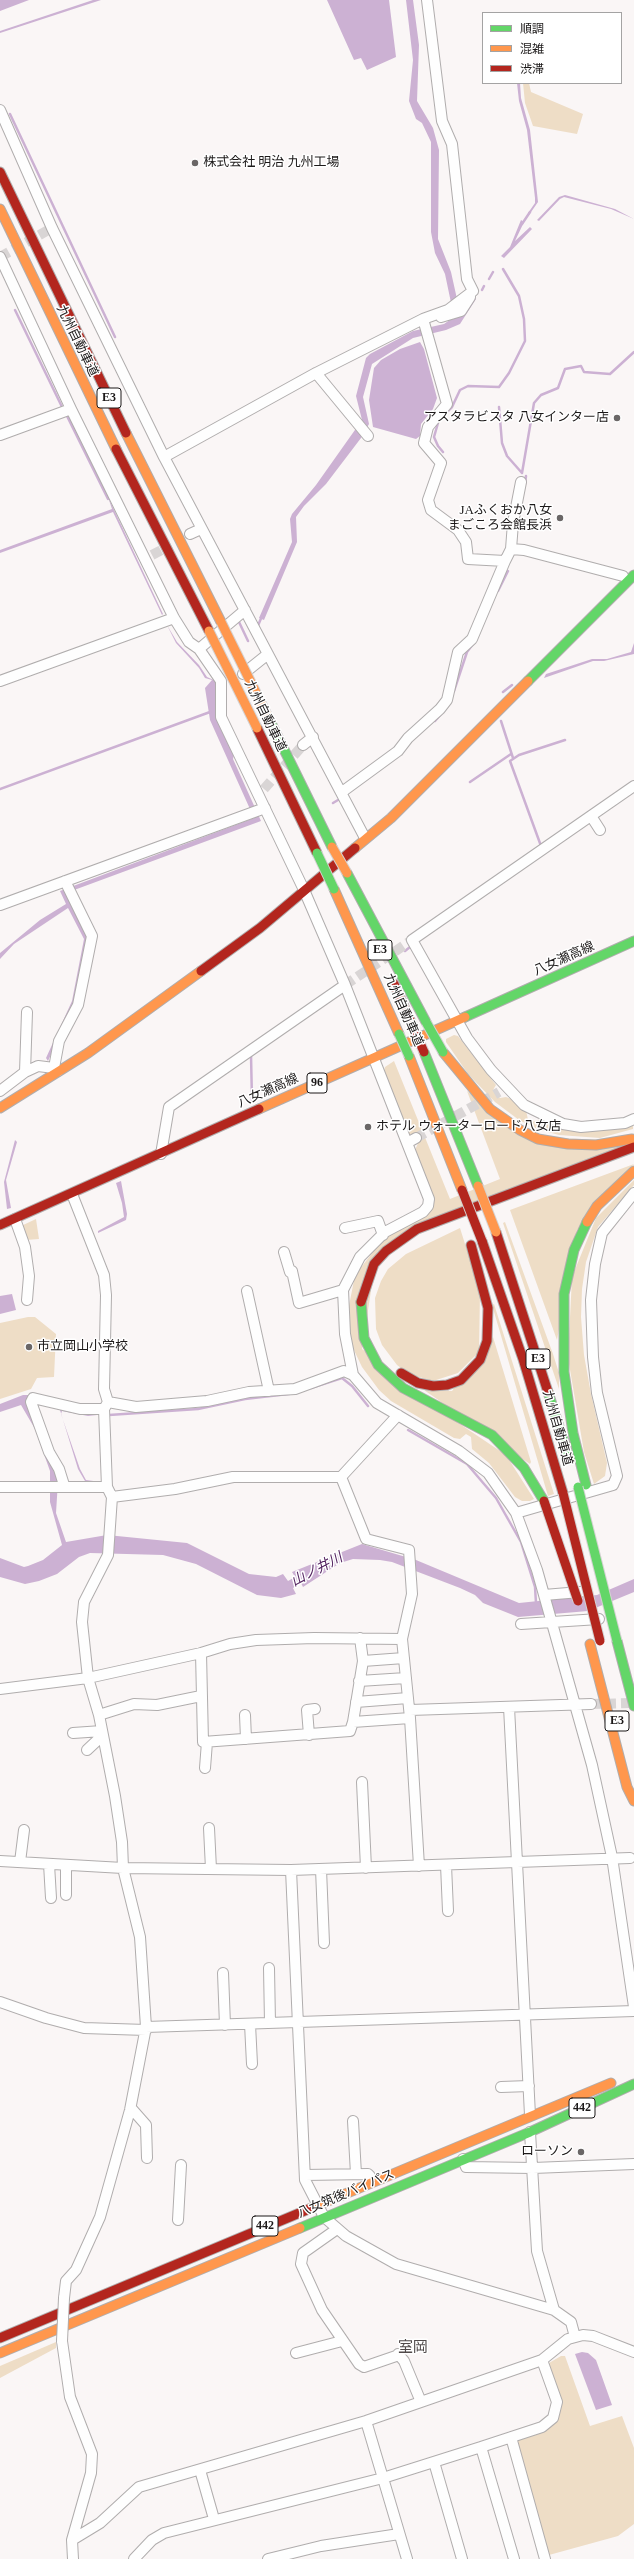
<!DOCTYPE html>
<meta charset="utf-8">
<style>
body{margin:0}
#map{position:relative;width:634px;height:2559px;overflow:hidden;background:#faf6f6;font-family:"Times New Roman","Noto Sans JP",serif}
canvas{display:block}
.legend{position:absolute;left:482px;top:12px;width:140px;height:72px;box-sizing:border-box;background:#fff;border:1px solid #a4a3a3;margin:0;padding:5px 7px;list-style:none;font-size:12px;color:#1c1919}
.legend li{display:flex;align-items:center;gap:8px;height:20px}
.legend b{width:20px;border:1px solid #a4a3a3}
</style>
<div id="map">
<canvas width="634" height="2559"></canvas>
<ul class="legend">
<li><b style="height:5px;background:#63d668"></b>順調</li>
<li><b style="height:5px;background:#ff974d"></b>混雑</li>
<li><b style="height:5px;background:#b3261e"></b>渋滞</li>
</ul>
</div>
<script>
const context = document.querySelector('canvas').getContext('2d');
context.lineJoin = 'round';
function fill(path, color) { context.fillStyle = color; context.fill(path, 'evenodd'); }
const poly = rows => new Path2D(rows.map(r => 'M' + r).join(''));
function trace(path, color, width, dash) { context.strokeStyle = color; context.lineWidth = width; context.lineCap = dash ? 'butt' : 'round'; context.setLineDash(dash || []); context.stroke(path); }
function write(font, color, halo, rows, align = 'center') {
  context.font = font + ' "Times New Roman","Noto Sans JP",serif'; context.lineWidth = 3; context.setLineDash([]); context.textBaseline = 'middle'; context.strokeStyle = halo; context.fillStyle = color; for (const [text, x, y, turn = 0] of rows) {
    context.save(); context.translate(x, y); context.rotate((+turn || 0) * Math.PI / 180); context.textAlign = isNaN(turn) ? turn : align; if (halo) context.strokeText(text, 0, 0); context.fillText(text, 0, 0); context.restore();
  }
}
fill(poly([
 [523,83,529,83,531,92,583,114,577,134,533,126,525,103],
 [454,1035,458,1036,496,1085,493,1090,500,1098,506,1097,514,1100,526,1110,528,1120,532,1122,541,1119,560,1126,629,1125,633,1126,633,1129,600,1138,559,1135,537,1129,519,1120,495,1102,468,1074,446,1042,446,1039],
 [394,1061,450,1199,500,1179,467,1091,527,1137,634,1141,377,1252,362,1349,445,1414,506,1455,534,1499,530,1501,522,1501,515,1497,489,1463,472,1449,471,1437,466,1434,460,1439,454,1438,391,1401,379,1390,362,1367,352,1346,348,1327,348,1311,355,1275,377,1247,387,1237,432,1209,434,1201,415,1150,419,1141,416,1134,407,1134,383,1074,385,1067],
 [634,1164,577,1230,557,1340,510,1210],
 [634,1180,634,1185,598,1227,586,1262,582,1289,581,1317,584,1355,591,1394,607,1463,605,1476,594,1484,584,1452,568,1358,572,1277,596,1218],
 [36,1219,39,1239,26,1240,21,1226],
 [505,1222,553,1354,559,1373,559,1389,503,1223],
 [460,1228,480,1292,479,1352,458,1373,433,1381,409,1374,397,1365,382,1345,376,1329,375,1298,381,1281,388,1269,406,1254],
 [494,1304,554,1494,548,1496,492,1305],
 [28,1317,35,1317,56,1334,54,1377,37,1378,31,1389,0,1399,0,1323],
 [493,1337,531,1462,530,1464,424,1390,452,1391],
 [56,2342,56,2348,0,2378,0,2366],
 [561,2356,565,2356,590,2426,622,2416,634,2448,634,2524,618,2536,549,2555,515,2439,556,2422,561,2404,549,2363]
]), '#eeddc6');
fill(poly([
 [0,0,29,0,0,11],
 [93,0,101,0,0,33,0,31],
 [327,0,389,0,396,57,367,70,361,58,354,60],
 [406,0,413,0,419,45,417,101,433,128,439,150,438,239,451,272,461,317,475,298,476,299,460,324,446,330,413,338,372,364,363,397,369,424,361,438,326,484,304,506,296,517,297,542,264,620,259,618,292,542,290,519,292,514,316,485,362,420,356,396,366,358,370,354,413,331,444,324,454,317,445,274,435,253,431,232,431,142,422,123,416,119,409,101,413,60],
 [517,83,520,83,521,98,530,130,538,202,529,215,528,213,535,203,535,198,527,130,519,101],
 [565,195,615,209,634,219,611,209,564,197,560,199,539,221,537,220,559,197],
 [521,220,524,222,515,241,530,227,532,229,504,258,501,256,510,247],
 [420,342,424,349,437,398,433,409,421,424,420,436,416,439,373,427,369,400,374,368,381,360,400,349],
 [108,497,163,614,162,615,113,512,0,553,0,550,112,509],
 [167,625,177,642,199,665,207,677,218,682,220,722,234,755,233,759,261,821,66,893,87,937,75,1002,48,1061,46,1058,72,1001,84,939,68,908,14,944,0,959,0,953,40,920,66,904,60,891,254,818,210,720,205,688,212,680,205,678,199,668,176,643],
 [634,643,634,654,604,661,593,661,544,678,546,674,592,659,607,659,631,652],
 [15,1140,17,1142,6,1180,11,1208,7,1209,4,1182],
 [121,1181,127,1214,126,1220,98,1233,98,1231,124,1217,122,1203,116,1183],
 [12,1294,16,1310,0,1314,0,1296],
 [23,1395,28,1395,55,1464,58,1481,56,1513,66,1542,107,1535,187,1543,249,1574,276,1577,283,1574,288,1581,295,1577,292,1572,362,1544,416,1560,519,1603,597,1595,634,1579,634,1592,588,1611,518,1617,483,1603,475,1595,460,1588,392,1562,380,1560,353,1559,340,1563,303,1587,301,1583,293,1588,296,1594,281,1598,257,1595,196,1564,163,1555,90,1553,79,1557,57,1574,39,1581,25,1584,0,1577,0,1558,24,1567,28,1566,43,1560,62,1545,50,1502,50,1471,35,1429,21,1405,0,1412,0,1404],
 [39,1404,96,1412,97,1415,88,1416,62,1411,61,1414,80,1469,86,1480,101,1482,85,1481,78,1469,60,1410],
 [582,2352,588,2353,596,2360,612,2405,596,2410,575,2354]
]), '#ccb1d3');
trace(poly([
 [10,114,115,337],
 [522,224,530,212],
 [489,279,493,272],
 [482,290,484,286],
 [15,310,63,409],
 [499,407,502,443,507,456,522,473,534,403,541,395,558,388,565,369,581,366,584,372,610,374,634,352],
 [66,414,108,499],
 [445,414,452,407,460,390,468,386,499,387,509,373,525,341,524,319,519,296,503,269],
 [438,423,434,437,438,446,443,452],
 [525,484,526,476],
 [498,591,508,571],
 [239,622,248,641],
 [257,628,262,616],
 [454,691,467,652,473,644],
 [503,692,512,685],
 [435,721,441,714],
 [501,721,513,758],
 [470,782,511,754],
 [0,789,210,712],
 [333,803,338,800],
 [541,846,510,761,519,755,565,740],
 [405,951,410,947],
 [251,1055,252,1101],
 [311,1388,342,1378,352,1386,368,1406],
 [109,1415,198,1409,245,1399,297,1393],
 [408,1430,467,1464,496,1498,521,1542,535,1587,536,1603]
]), '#ccb1d3', 2.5);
trace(poly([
 [0,257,52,228],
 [152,555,171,545],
 [264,789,303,745],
 [345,985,412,940],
 [416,1138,499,1092],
 [591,1704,634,1703]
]), '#d9d5d5', 10, [10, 5]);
const street = poly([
 [0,110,52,228,164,457,365,838],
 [0,257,71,409,174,618,189,642,199,649,221,681,221,717,304,890,345,985,429,1199,428,1206,423,1212,385,1232,360,1257,343,1290,345,1334,353,1375,377,1403,459,1451,488,1473,516,1513,537,1570,592,1765,612,1857,634,2007],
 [441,317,461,311,470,297],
 [316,373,368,436],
 [0,435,71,409],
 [164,457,316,373,423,319,448,310,473,291,467,279,452,144,442,121,427,0],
 [190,534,201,529],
 [511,549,513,523,521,482],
 [505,561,511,549,524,550,623,576],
 [199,649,245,610],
 [243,674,268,654],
 [0,681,174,618],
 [303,745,313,737],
 [634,786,412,940,467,1038,491,1070,524,1105,563,1124,581,1127,625,1123,634,1119],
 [342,792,398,751,408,738,440,709,447,700,458,652,472,639,505,561,468,559,466,542,458,530,431,510,428,500,441,463,424,443,428,427,447,404,423,319],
 [591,816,600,830],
 [0,905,265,808],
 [58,1071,54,1068,59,1041,78,1005,92,936,65,881],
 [25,1072,27,1012],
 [0,1091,25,1072,38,1066,54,1068],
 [407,1143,416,1138],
 [161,1154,169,1107,345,985],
 [15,1219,25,1247,29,1276,27,1300],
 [345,1228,378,1221,383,1235],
 [284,1252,290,1272,292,1271,299,1303,343,1290],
 [247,1291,269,1391],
 [108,1402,136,1407,207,1401,249,1392,295,1389,344,1371,353,1375],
 [341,1477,398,1415],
 [64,1485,59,1469,49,1452,31,1402,33,1398,37,1399,80,1409,104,1409],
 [0,1487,107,1487],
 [112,1497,175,1489,233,1477,341,1477,366,1539,409,1550,412,1594,402,1639,410,1718,419,1866],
 [516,1513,613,1485,617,1476,597,1393,593,1357,591,1300,595,1264,602,1233,634,1193],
 [544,1595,580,1592],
 [521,1624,599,1619],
 [360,1638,363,1661],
 [201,1653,203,1742,350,1731,353,1722,410,1718],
 [359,1681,406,1678],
 [0,1689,88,1678,201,1653,230,1644,256,1640,314,1638,402,1639],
 [356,1702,408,1698],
 [509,1707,530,2115],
 [410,1710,591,1704],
 [99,1715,134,1704,157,1705,201,1696],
 [245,1715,246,1739],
 [353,1722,363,1661,404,1658],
 [73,1733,102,1731],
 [309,1735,307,1710,315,1709],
 [87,1750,103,1735],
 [205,1768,207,1742],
 [362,1782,366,1868],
 [209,1828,211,1869],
 [0,1861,123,1868,291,1870,630,1858],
 [20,1862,24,1830],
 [49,1864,51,1898],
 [446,1865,448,1911],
 [321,1869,324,1943],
 [291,1870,305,2180,324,2217,346,2236,396,2264,554,2310,571,2322,575,2337],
 [66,1895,66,1865],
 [269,1968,270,2023],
 [223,1973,225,2025],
 [0,2002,46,2018,84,2028,146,2030],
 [250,2024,252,2064],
 [146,2027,634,2011],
 [501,2087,529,2086],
 [131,2108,146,2125,147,2158],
 [353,2121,356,2174],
 [530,2132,537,2251,554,2310],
 [463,2159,466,2167,533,2168,634,2164],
 [305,2175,368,2174,370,2176],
 [178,2220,181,2165],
 [337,2229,303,2253,301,2264,322,2310,359,2364,364,2367,396,2356],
 [64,2298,66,2281,76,2270,100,2217,130,2110,146,2027,140,1937,123,1868,122,1842,115,1796,99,1715,88,1678,82,1622,84,1602,108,1555,112,1497,107,1487,104,1409,108,1402,104,1389,106,1295,104,1275,72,1194],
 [62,2341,70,2397,92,2454,91,2473,72,2540],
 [296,2353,342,2341],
 [398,2354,404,2361,421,2402],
 [366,2421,407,2559],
 [511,2437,545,2559],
 [481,2447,542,2427,553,2418,557,2402,542,2360],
 [434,2462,462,2559],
 [200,2470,214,2519],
 [73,2559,72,2540,100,2523,139,2487,366,2421,542,2360,568,2339,583,2335,593,2336,634,2352],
 [134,2559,152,2540,164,2533,383,2478,481,2447,514,2559],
 [268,2559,321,2546,399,2534]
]);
const fast = poly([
 [528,681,634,575],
 [269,719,332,847],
 [347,873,426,1022],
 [465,1017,634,941],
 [424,1052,478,1186],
 [361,1302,364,1338,378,1365,403,1388,492,1435,524,1468,544,1501],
 [548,1392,568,1455],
 [586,1485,573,1433,564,1372,564,1294,574,1250,587,1222],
 [617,1641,634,1706],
 [300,2228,530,2132,634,2084]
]);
const slow = poly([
 [0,209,116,449],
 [126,433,221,622],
 [355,848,391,818,528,681],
 [334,889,399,1034],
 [443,1052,490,1109,520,1130,538,1139,568,1144,596,1145,632,1139],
 [409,1056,462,1190],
 [0,1108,88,1053,201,971],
 [259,1109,465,1017],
 [587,1222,597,1206,634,1171],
 [590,1644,627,1787,634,1801],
 [309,2209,611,2083],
 [0,2353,300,2228]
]);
const jam = poly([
 [0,172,126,433],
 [116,449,209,631],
 [257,728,317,853],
 [201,971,260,928,355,848],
 [394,984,413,1027],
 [0,1225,259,1109],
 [496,1232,548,1392],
 [482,1241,523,1359,563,1493],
 [361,1302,374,1264,386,1251,417,1229,634,1147],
 [401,1373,418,1383,433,1386,447,1385,461,1380,480,1360,487,1341,488,1308,471,1245],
 [0,2338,309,2209]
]);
trace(street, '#b0adad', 12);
trace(fast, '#b0adad', 11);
trace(slow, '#b0adad', 11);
trace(jam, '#b0adad', 11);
trace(street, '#fefefe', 10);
trace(fast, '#63d668', 9);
trace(slow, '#ff974d', 9);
trace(jam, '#b3261e', 9);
const streetBridge = poly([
 [62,2341,64,2298]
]);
const fastBridge = poly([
 [317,853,334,889],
 [426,1022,443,1052],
 [399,1034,409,1056],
 [578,1487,617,1641]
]);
const slowBridge = poly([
 [221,622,269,719],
 [209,631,257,728],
 [332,847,347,873],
 [478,1186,496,1232]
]);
const jamBridge = poly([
 [413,1027,424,1052],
 [462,1190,482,1241],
 [563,1493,600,1641],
 [544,1501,578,1601]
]);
trace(streetBridge, '#b0adad', 12, []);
trace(fastBridge, '#d4d2d2', 11, []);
trace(slowBridge, '#d4d2d2', 11, []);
trace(jamBridge, '#d4d2d2', 11, []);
trace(streetBridge, '#fefefe', 10);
trace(fastBridge, '#63d668', 9);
trace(slowBridge, '#ff974d', 9);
trace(jamBridge, '#b3261e', 9);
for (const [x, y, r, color] of [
 [195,163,4,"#6a6666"],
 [617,418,4,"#6a6666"],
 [560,518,4,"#6a6666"],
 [368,1127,4,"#6a6666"],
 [29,1347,4,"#6a6666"],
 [581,2152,4,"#6a6666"]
]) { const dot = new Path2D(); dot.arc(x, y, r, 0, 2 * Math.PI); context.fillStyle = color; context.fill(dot); trace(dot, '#fff', 1.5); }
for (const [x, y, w] of [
 [109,398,24],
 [380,950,24],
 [317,1083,20],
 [538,1359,24],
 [617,1721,24],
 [582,2108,26],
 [265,2226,26]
]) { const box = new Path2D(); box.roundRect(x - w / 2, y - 10, w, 20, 3); context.fillStyle = '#fff'; context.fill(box); trace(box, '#1c1919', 1); }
write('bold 12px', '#1c1919', null, [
 ["E3",109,398],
 ["E3",380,950],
 ["96",317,1083],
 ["E3",538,1359],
 ["E3",617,1721],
 ["442",582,2108],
 ["442",265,2226]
]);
write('13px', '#1c1919', '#fff', [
 ["株式会社 明治 九州工場",203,163],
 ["アスタラビスタ 八女インター店",609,418,"right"],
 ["JAふくおか八女",552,511,"right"],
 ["まごころ会館長浜",552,526,"right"],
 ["ホテル ウォーターロード八女店",376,1127],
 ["市立岡山小学校",37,1347],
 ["ローソン",573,2152,"right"]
], 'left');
write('13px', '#1c1919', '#fff', [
 ["九州自動車道",77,341,64],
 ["九州自動車道",265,716,64],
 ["八女瀬高線",564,959,-24],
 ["九州自動車道",403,1010,66],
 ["八女瀬高線",268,1091,-24],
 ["九州自動車道",557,1428,74],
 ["八女筑後バイパス",346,2194,-23]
]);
write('italic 14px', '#552662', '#fff', [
 ["山ノ井川",317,1570,-28]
]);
write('15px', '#514b4b', '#fff', [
 ["室岡",413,2348]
]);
</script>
